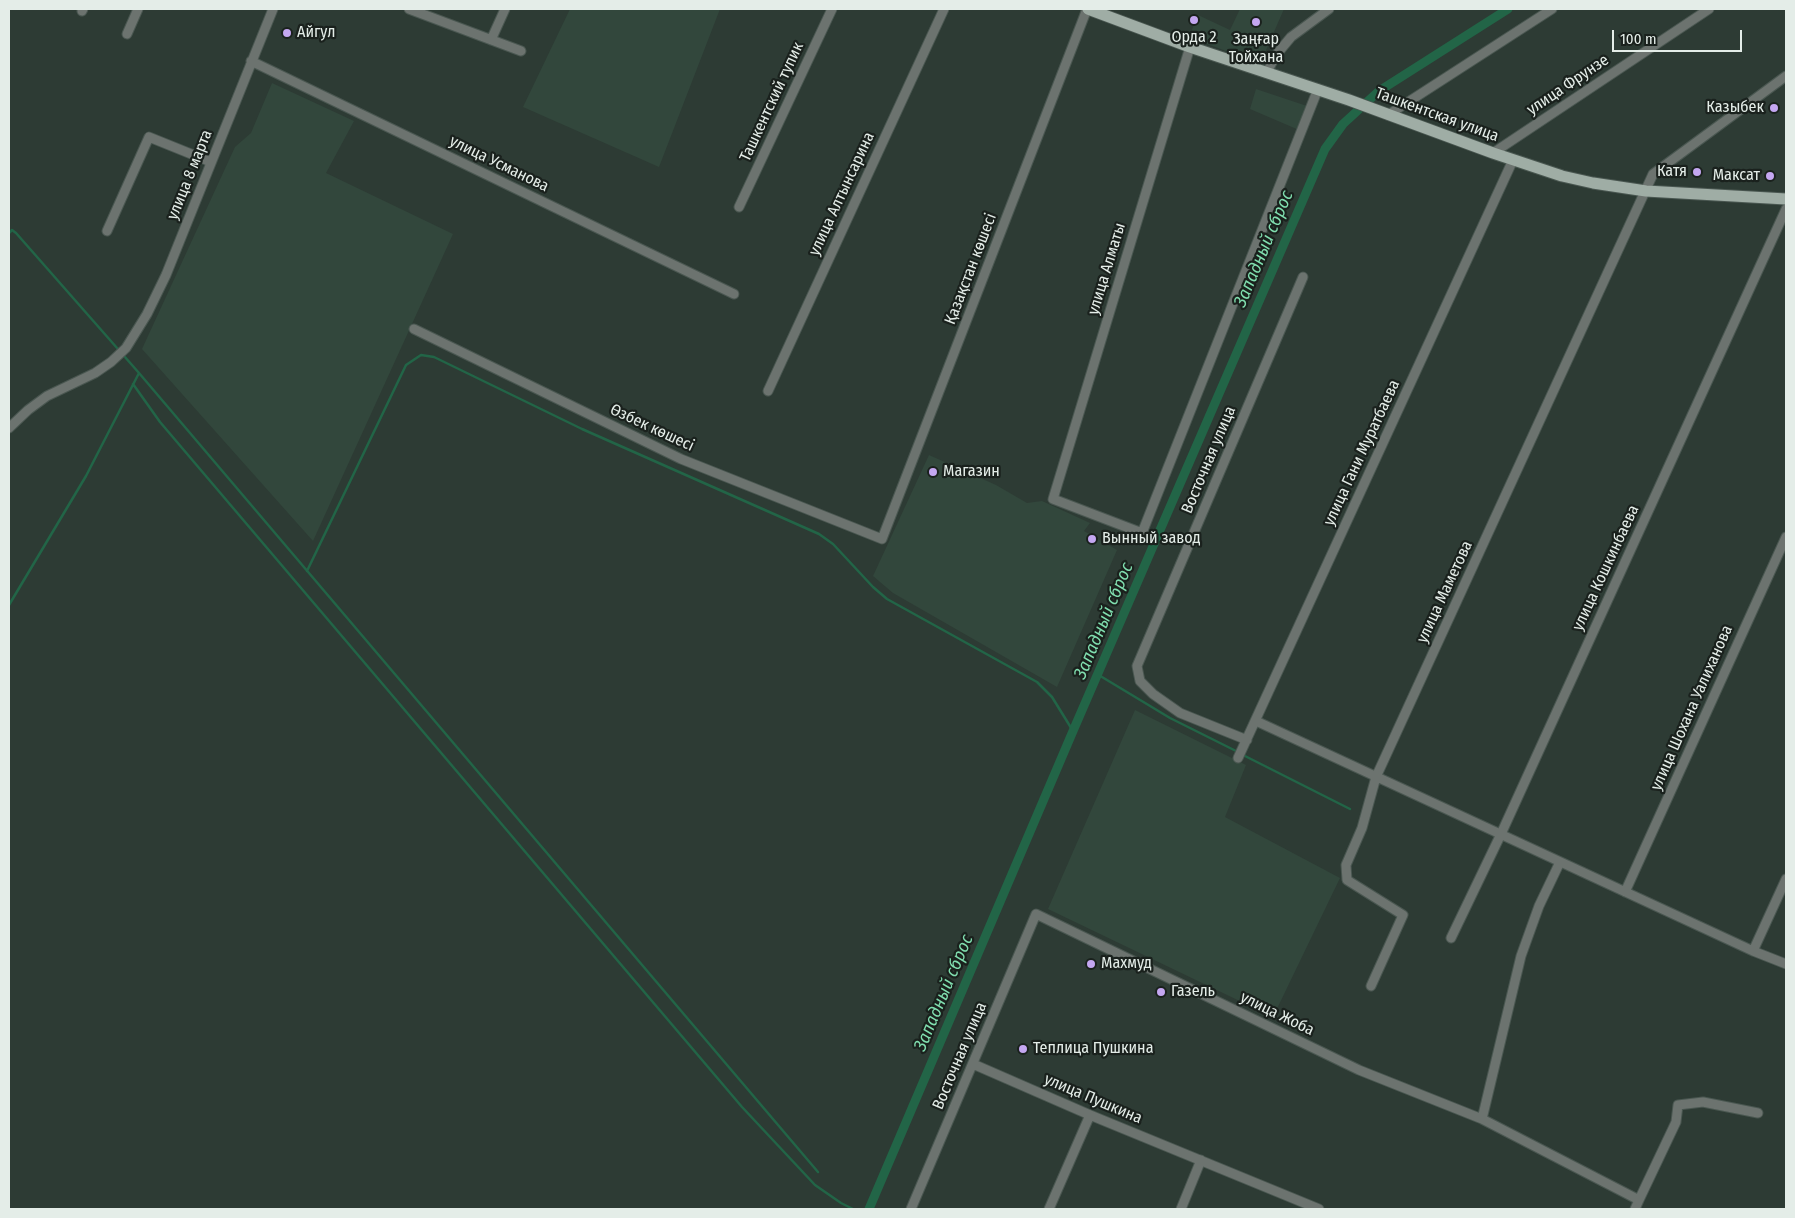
<!DOCTYPE html>
<meta charset="utf-8">
<style>
body{margin:0}
#map{position:relative;width:1795px;height:1218px;overflow:hidden;background:#2d3b34;font-family:"Fira Sans Condensed",sans-serif}
canvas{display:block}
.frame{position:absolute;inset:0;border:10px solid #e4ede8;pointer-events:none}
.scale{position:absolute;left:1612px;top:30px;width:130px;height:22px;box-sizing:border-box;border:2px solid #e4ede8;border-top:0;padding-left:6px;font-size:15px;line-height:18px;white-space:nowrap;color:#e4ede8;-webkit-text-stroke:4px #1a211d;paint-order:stroke}
</style>
<div id="map">
<canvas width="1795" height="1218"></canvas>
<div class="frame"></div>
<div class="scale">100 m</div>
</div>
<script>
const context = document.querySelector('canvas').getContext('2d');
context.lineJoin = 'round';
function fill(path, color) { context.fillStyle = color; context.fill(path, 'evenodd'); }
const poly = rows => new Path2D(rows.map(r => 'M' + r).join(''));
function trace(path, color, width, dash) { context.strokeStyle = color; context.lineWidth = width; context.lineCap = dash ? 'butt' : 'round'; context.setLineDash(dash || []); context.stroke(path); }
function write(font, color, halo, rows, align = 'center') {
  context.font = font + ' "Fira Sans Condensed",sans-serif'; context.lineWidth = 4.5; context.setLineDash([]); context.textBaseline = 'middle'; context.strokeStyle = halo; context.fillStyle = color; for (const [text, x, y, turn = 0] of rows) {
    context.save(); context.translate(x, y); context.rotate((+turn || 0) * Math.PI / 180); context.textAlign = isNaN(turn) ? turn : align; if (halo) context.strokeText(text, 0, 0); context.fillText(text, 0, 0); context.restore();
  }
}
fill(poly([
 [570,9,720,9,659,167,523,107],
 [1240,9,1284,9,1260,64,1189,37,1198,15,1230,30],
 [272,83,354,121,326,173,453,234,313,541,142,349,235,147,251,133],
 [1256,89,1307,106,1299,130,1250,109],
 [929,455,996,485,1027,503,1042,501,1090,523,1084,531,1117,550,1057,687,893,593,873,576],
 [1135,710,1246,765,1225,817,1340,878,1273,1017,1048,909]
]), '#32473c');
trace(poly([
 [9,233,12,230,16,233,139,373,818,1172],
 [133,384,160,422,742,1107,815,1185,841,1203,853,1209],
 [307,571,406,365,421,355,434,357,582,429,819,534,833,544,873,587,887,599,1037,682,1052,697,1073,731],
 [9,605,86,476,139,373],
 [1097,674,1170,718,1238,752],
 [1243,755,1350,809]
]), '#226547', 2.5);
trace(poly([
 [869,1209,1073,731,1325,149,1343,124,1379,91,1508,9]
]), '#226547', 9);
const minor = poly([
 [409,9,521,51],
 [82,11,83,9],
 [127,34,138,9],
 [491,40,505,9],
 [1190,47,1053,499,1142,533,1318,89],
 [251,61,734,294],
 [1267,72,1276,55,1291,37,1329,9],
 [1388,115,1552,9],
 [1493,153,1709,9],
 [739,207,832,9],
 [107,231,149,137,211,162],
 [414,329,681,459,882,539,1087,9],
 [768,391,944,9],
 [9,428,28,410,47,396,95,373,111,362,126,348,147,314,166,275,273,9],
 [1256,721,1753,951,1786,964],
 [1247,740,1180,713,1153,694,1140,681,1137,666,1303,277],
 [1238,758,1513,160],
 [1625,892,1786,537],
 [1451,938,1501,834,1786,209],
 [1753,951,1786,879],
 [1371,986,1403,915,1347,880,1346,865,1362,828,1376,777,1653,174,1786,76],
 [973,1064,1090,1115,1319,1209],
 [1482,1119,1521,956,1539,906,1560,862],
 [1639,1200,1676,1122,1678,1105,1703,1102,1758,1113],
 [911,1209,1036,914,1359,1070,1482,1119,1639,1200,1635,1209],
 [1049,1209,1090,1115],
 [1181,1209,1201,1160]
]);
const major = poly([
 [1088,9,1190,47,1349,100,1493,153,1562,176,1593,183,1646,191,1786,199]
]);
trace(minor, '#4a5751', 11);
trace(major, '#4a5751', 13);
trace(minor, '#6c736f', 9);
trace(major, '#9fada5', 11);
for (const [x, y, r, color] of [
 [1194,20,5,"#c4a7f1"],
 [1256,22,5,"#c4a7f1"],
 [287,33,5,"#c4a7f1"],
 [1774,108,5,"#c4a7f1"],
 [1697,172,5,"#c4a7f1"],
 [1770,176,5,"#c4a7f1"],
 [933,472,5,"#c4a7f1"],
 [1092,539,5,"#c4a7f1"],
 [1091,964,5,"#c4a7f1"],
 [1161,992,5,"#c4a7f1"],
 [1023,1049,5,"#c4a7f1"]
]) { const dot = new Path2D(); dot.arc(x, y, r, 0, 2 * Math.PI); context.fillStyle = color; context.fill(dot); trace(dot, '#1a211d', 2); }
write('16px', '#e4ede8', '#1a211d', [
 ["Айгул",297,33],
 ["Орда 2",1194,38,"center"],
 ["Заңғар",1256,40,"center"],
 ["Тойхана",1256,58,"center"],
 ["Казыбек",1764,108,"right"],
 ["Катя",1687,172,"right"],
 ["Максат",1760,176,"right"],
 ["Магазин",943,472],
 ["Вынный завод",1102,539],
 ["Махмуд",1101,964],
 ["Газель",1171,992],
 ["Теплица Пушкина",1033,1049]
], 'left');
write('16px', '#e4ede8', '#1a211d', [
 ["улица Фрунзе",1568,85,-34],
 ["Ташкентский тупик",772,102,-65],
 ["Ташкентская улица",1437,115,20],
 ["улица Усманова",499,164,26],
 ["улица 8 марта",190,175,-68],
 ["улица Алтынсарина",842,194,-65],
 ["Қазақстан көшесі",971,269,-69],
 ["улица Алматы",1107,269,-73],
 ["Өзбек көшесі",652,428,25],
 ["улица Гани Муратбаева",1362,453,-65],
 ["Восточная улица",1209,460,-67],
 ["улица Кошкинбаева",1606,568,-65],
 ["улица Маметова",1445,592,-65],
 ["улица Шохана Уалиханова",1692,708,-66],
 ["улица Жоба",1277,1014,26],
 ["Восточная улица",960,1056,-67],
 ["улица Пушкина",1093,1099,23]
]);
write('italic 18px', '#80deaf', '#1a211d', [
 ["Западный сброс",1264,249,-67],
 ["Западный сброс",1104,621,-67],
 ["Западный сброс",944,993,-67]
]);
</script>
